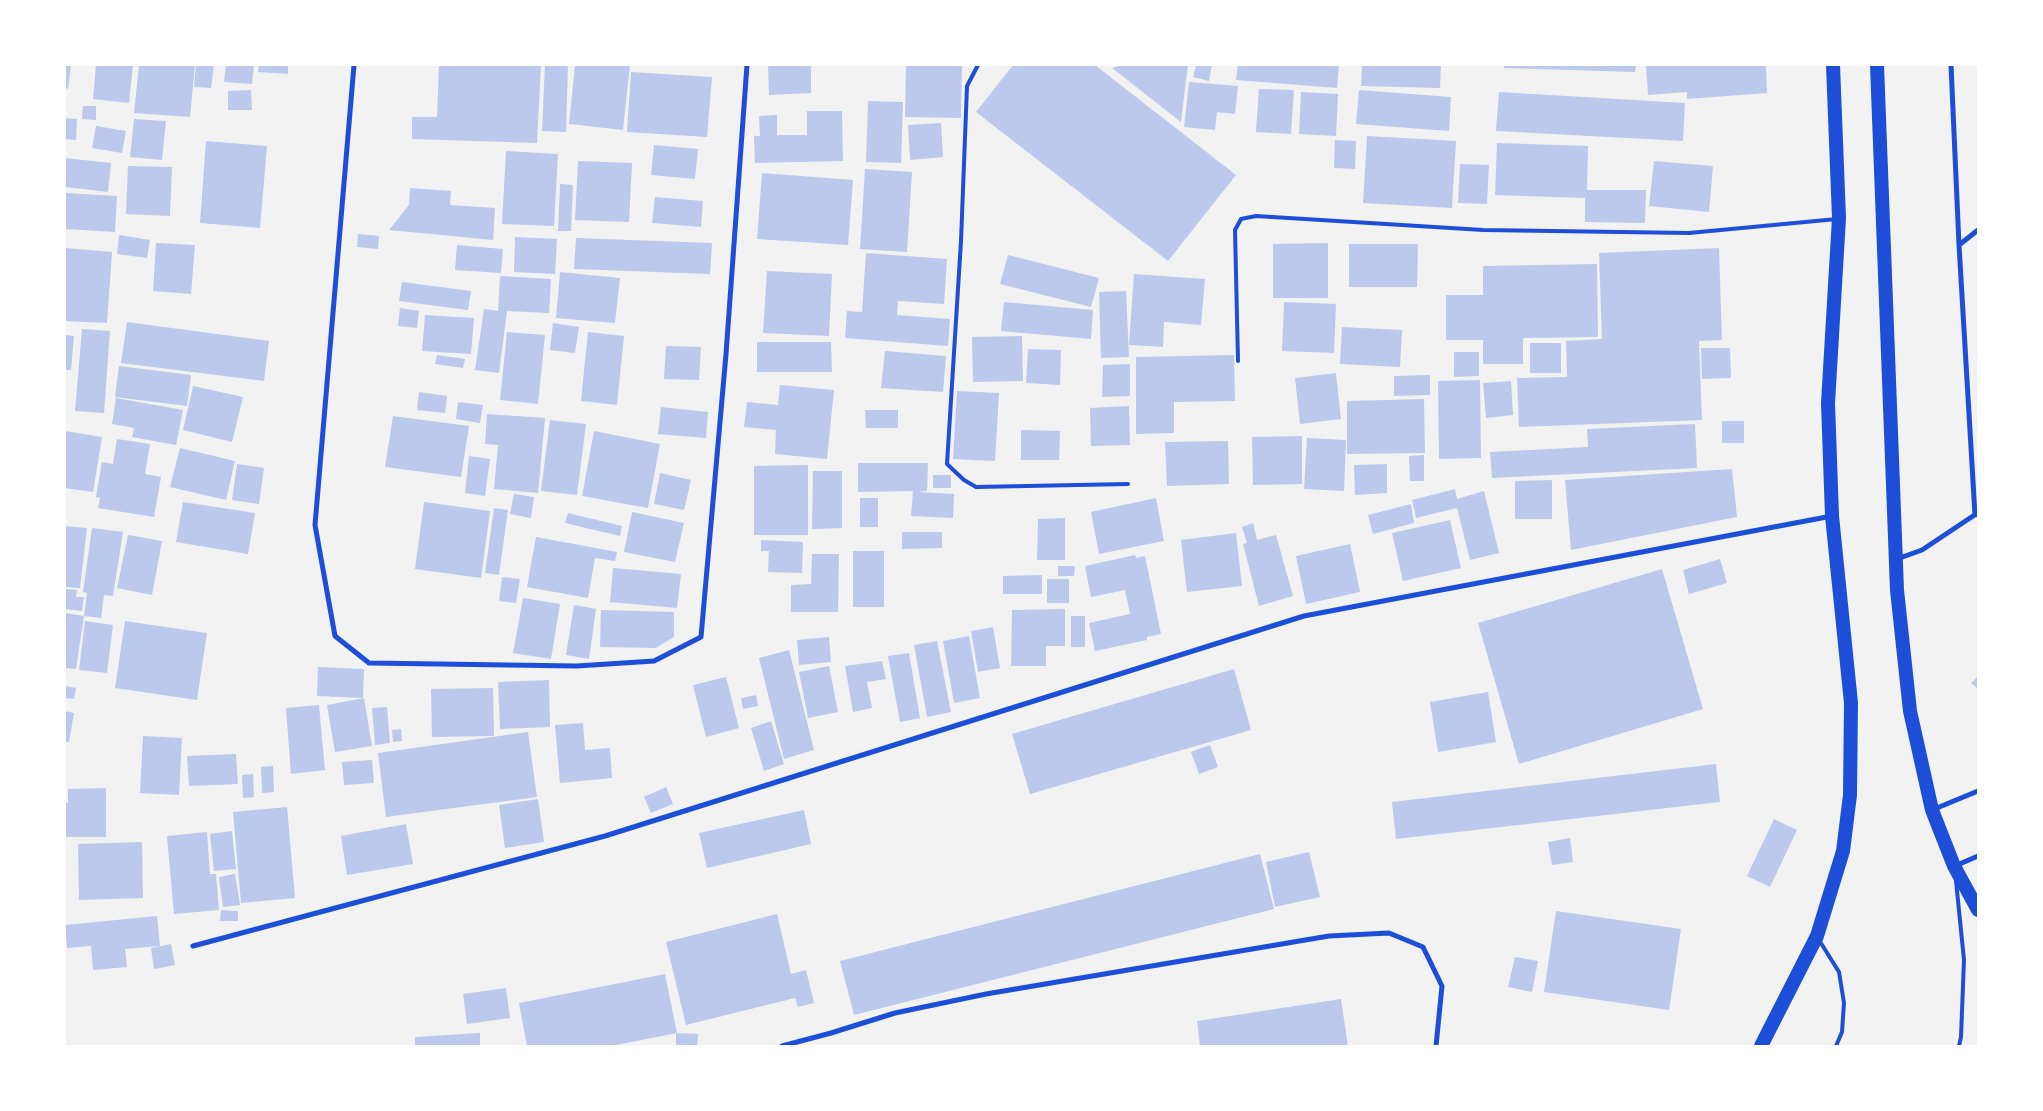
<!DOCTYPE html>
<style>
body{margin:0}
#map{position:relative;width:2043px;height:1111px;overflow:hidden;background:#f2f2f2;font-family:"Nunito Sans",sans-serif}
canvas{display:block}
.frame{position:absolute;inset:0;border:66px solid #fff;pointer-events:none}
</style>
<div id="map">
<canvas width="2043" height="1111"></canvas>
<div class="frame"></div>
</div>
<script>
const context = document.querySelector('canvas').getContext('2d');
context.lineJoin = 'round';
function fill(path, color) { context.fillStyle = color; context.fill(path, 'evenodd'); }
const poly = rows => new Path2D(rows.map(r => 'M' + r).join(''));
function trace(path, color, width, dash) { context.strokeStyle = color; context.lineWidth = width; context.lineCap = dash ? 'butt' : 'round'; context.setLineDash(dash || []); context.stroke(path); }
fill(poly([
 [65,65,71,65,68,89,65,88],
 [96,65,133,65,129,103,93,99],
 [139,65,195,65,190,117,134,113],
 [196,65,214,65,211,88,194,87],
 [226,65,254,65,252,84,224,82],
 [259,65,288,65,288,74,258,72],
 [439,65,541,65,537,143,412,139,412,117,437,117],
 [545,65,568,65,566,132,542,131],
 [575,65,630,65,623,130,569,124],
 [768,65,811,65,811,93,769,95],
 [906,65,962,65,961,118,905,117],
 [1013,65,1095,65,1236,175,1168,261,976,112],
 [1123,65,1188,65,1181,122,1112,68],
 [1196,65,1212,65,1209,81,1193,77],
 [1238,65,1339,65,1337,88,1236,80],
 [1362,65,1441,65,1440,88,1361,86],
 [1504,65,1636,65,1635,72,1504,68],
 [1646,65,1766,65,1767,93,1687,99,1687,92,1648,95],
 [631,72,712,77,707,137,627,132],
 [1189,82,1238,86,1235,114,1217,112,1215,130,1184,127],
 [1259,89,1294,90,1291,134,1256,132],
 [251,90,252,110,228,110,228,91],
 [1359,90,1451,97,1449,131,1356,124],
 [1301,92,1338,94,1336,136,1299,134],
 [1499,92,1685,103,1683,141,1496,131],
 [868,101,903,102,901,163,866,162],
 [83,106,96,106,96,120,82,119],
 [807,111,842,111,843,161,755,163,754,136,760,136,759,116,777,115,777,135,807,135],
 [65,118,77,119,76,140,65,139],
 [134,119,166,121,162,160,130,157],
 [941,123,943,157,910,160,908,125],
 [96,126,126,131,122,153,92,148],
 [1367,136,1456,141,1452,208,1363,203],
 [1335,140,1356,141,1355,169,1334,168],
 [206,141,267,146,260,228,200,223],
 [1497,143,1588,146,1587,190,1646,190,1645,223,1585,222,1585,198,1495,195],
 [654,145,698,149,695,179,651,175],
 [506,151,558,154,554,226,502,224],
 [65,158,111,163,108,192,65,187],
 [578,161,632,163,629,222,575,220],
 [1654,161,1713,166,1709,212,1649,206],
 [1460,164,1489,165,1487,204,1458,203],
 [128,166,172,167,170,216,126,214],
 [865,169,912,172,907,252,860,249],
 [762,173,853,180,848,245,757,239],
 [560,184,573,185,571,231,558,231],
 [410,188,451,191,450,205,495,208,493,240,389,230,409,205],
 [65,193,117,196,115,232,65,229],
 [655,197,703,201,701,227,652,223],
 [358,234,379,236,378,249,357,247],
 [119,235,150,240,147,258,117,254],
 [515,237,557,239,555,274,514,272],
 [576,238,712,243,710,274,574,269],
 [156,243,195,245,191,294,153,291],
 [1328,243,1328,298,1273,298,1273,244],
 [1349,244,1418,244,1417,287,1349,287],
 [457,245,503,249,501,273,455,270],
 [65,248,112,252,107,323,65,321],
 [1719,248,1722,340,1699,341,1702,420,1519,427,1517,378,1567,377,1566,341,1602,339,1599,253],
 [866,253,947,259,944,304,898,301,897,315,950,319,948,346,845,338,847,311,862,312],
 [1008,255,1099,278,1091,307,1000,284],
 [1597,264,1598,337,1523,338,1523,364,1483,364,1483,340,1446,340,1446,295,1483,295,1483,266],
 [767,271,832,274,829,336,763,333],
 [560,272,620,278,615,323,556,318],
 [1134,274,1205,279,1201,325,1164,322,1163,347,1129,345],
 [500,276,551,279,549,313,507,311,499,373,475,370,484,309,498,311],
 [402,282,471,291,468,310,399,301],
 [1126,291,1129,357,1101,358,1099,292],
 [1004,302,1093,310,1091,339,1001,331],
 [1284,302,1336,304,1334,353,1282,351],
 [400,308,419,311,417,328,398,326],
 [425,315,474,318,471,354,422,351],
 [127,322,269,341,264,381,121,363],
 [553,323,579,327,575,353,550,350],
 [1342,327,1402,330,1400,367,1340,364],
 [82,329,110,331,104,413,75,411],
 [507,332,545,335,538,404,500,400],
 [588,332,624,336,617,405,581,401],
 [65,335,74,336,71,370,65,370],
 [1022,336,1023,381,973,382,972,337],
 [757,342,831,342,832,372,757,372],
 [1530,343,1561,343,1561,373,1530,373],
 [666,346,701,347,699,380,664,379],
 [1701,348,1730,348,1731,378,1702,379],
 [1028,349,1061,350,1060,385,1026,383],
 [885,351,946,356,943,392,881,388],
 [1454,352,1479,352,1479,376,1454,377],
 [437,355,465,359,463,368,435,364],
 [1234,355,1235,401,1174,402,1174,433,1136,434,1136,357],
 [1130,364,1130,396,1102,397,1103,365],
 [119,366,191,375,187,406,115,397],
 [1336,373,1341,419,1300,424,1295,378],
 [1430,375,1430,395,1394,396,1394,376],
 [1480,380,1481,458,1439,459,1438,381],
 [1511,381,1513,415,1486,418,1483,383],
 [780,385,834,390,827,459,775,454,776,430,744,427,747,402,778,405],
 [193,386,243,397,232,442,183,430],
 [957,391,999,393,995,461,953,459],
 [419,392,447,396,445,413,417,410],
 [116,398,183,410,176,445,132,437,134,428,112,424],
 [1424,399,1425,453,1347,454,1347,401],
 [458,402,483,405,480,423,456,419],
 [1129,406,1130,445,1091,446,1090,408],
 [661,407,708,412,706,438,658,434],
 [865,410,898,410,898,428,866,428],
 [487,414,545,418,538,493,494,489,498,445,485,444],
 [393,416,469,426,461,477,385,467],
 [550,420,586,424,577,495,541,491],
 [1722,421,1744,421,1744,443,1722,443],
 [1695,424,1697,468,1492,478,1490,452,1588,447,1587,429],
 [1021,430,1060,431,1059,460,1021,460],
 [65,431,102,437,93,492,65,488],
 [594,431,660,444,648,508,582,496],
 [1302,436,1302,484,1253,485,1252,437],
 [1307,438,1346,440,1344,491,1304,489],
 [117,439,150,444,145,474,161,477,154,517,98,508,100,498,96,497,102,462,113,464],
 [1228,441,1229,484,1167,486,1165,442],
 [180,448,235,461,226,500,170,487],
 [1424,455,1424,481,1410,481,1409,456],
 [469,456,490,459,485,496,465,493],
 [858,463,928,463,927,491,918,492,954,494,953,518,911,516,913,491,858,492],
 [237,464,264,468,259,504,232,500],
 [1387,464,1387,493,1355,495,1354,465],
 [808,465,808,535,754,535,754,466],
 [1732,469,1737,517,1571,550,1565,480],
 [813,471,842,471,842,528,812,529],
 [660,473,691,480,684,510,654,504],
 [933,475,951,475,951,488,933,488],
 [1552,480,1552,519,1515,519,1515,481],
 [1455,489,1457,499,1484,491,1499,553,1470,560,1457,508,1416,518,1412,500],
 [514,494,534,497,531,518,510,514],
 [860,498,878,498,878,527,860,527],
 [1156,498,1164,541,1099,554,1091,512],
 [183,502,255,513,248,554,176,542],
 [424,502,490,511,481,578,415,569],
 [1411,504,1414,523,1373,534,1368,515],
 [494,508,508,510,499,575,485,573],
 [632,512,684,523,675,562,624,552],
 [568,513,622,526,620,536,565,523],
 [1065,518,1065,560,1037,560,1038,519],
 [1450,520,1461,568,1403,581,1392,533],
 [1253,523,1257,540,1276,535,1293,596,1259,606,1243,544,1247,543,1242,527],
 [65,526,87,528,80,588,65,587],
 [92,528,123,532,113,596,104,595,101,618,84,616,87,593,83,592],
 [902,532,942,532,942,548,902,549],
 [1236,533,1242,586,1187,592,1181,540],
 [128,535,162,541,152,595,117,588],
 [536,537,617,552,615,561,595,558,588,598,527,587],
 [761,540,803,542,802,573,768,572,769,551,761,551],
 [1350,544,1360,592,1306,604,1296,556],
 [853,551,884,551,884,607,853,607],
 [812,554,839,554,838,612,791,612,791,585,811,584],
 [1135,555,1136,558,1145,556,1161,634,1147,637,1147,640,1095,651,1089,623,1130,614,1125,590,1091,597,1085,566],
 [1720,559,1727,583,1689,594,1683,570],
 [1058,566,1075,566,1074,576,1058,576],
 [613,568,681,574,677,608,610,602],
 [1662,569,1703,709,1519,764,1478,623],
 [1042,575,1042,594,1003,594,1003,576],
 [502,577,520,579,516,603,499,601],
 [1047,579,1069,579,1069,603,1047,603],
 [65,589,77,590,76,597,84,597,82,611,65,609],
 [523,598,560,604,551,659,513,653],
 [574,605,596,609,589,659,566,655],
 [1065,609,1065,646,1046,646,1046,666,1011,666,1012,610],
 [601,610,674,612,674,637,656,648,600,647],
 [65,613,84,616,76,669,65,668],
 [1071,616,1085,616,1085,647,1071,647],
 [85,621,113,625,107,673,79,670],
 [125,621,207,633,197,700,115,688],
 [993,627,1000,668,978,672,971,631],
 [969,636,980,698,954,703,943,641],
 [829,637,831,662,799,665,797,640],
 [937,641,951,712,927,717,914,645],
 [789,650,814,750,784,759,759,658],
 [909,653,920,718,900,722,888,656],
 [882,661,886,679,867,682,872,708,853,712,845,666],
 [829,666,838,712,808,718,799,672],
 [318,667,364,669,363,698,317,696],
 [1234,669,1251,730,1030,794,1012,734],
 [1978,676,1978,689,1971,683],
 [726,677,739,728,706,737,693,685],
 [549,680,550,727,500,729,498,682],
 [65,686,76,688,74,699,65,698],
 [493,688,494,736,432,737,431,689],
 [1488,692,1496,742,1438,752,1430,702],
 [756,695,758,706,743,709,741,698],
 [364,698,372,746,335,752,327,705],
 [319,705,325,770,291,774,286,708],
 [387,707,390,743,375,745,372,708],
 [65,711,74,713,69,742,65,742],
 [771,721,784,764,764,771,751,728],
 [583,723,585,750,610,748,612,778,560,783,555,725],
 [401,729,402,741,393,742,392,730],
 [528,732,537,797,386,817,378,753],
 [143,736,182,738,179,795,140,793],
 [1210,745,1218,767,1199,774,1191,752],
 [236,754,238,784,189,786,187,756],
 [372,760,374,783,344,785,342,762],
 [1716,764,1720,802,1396,839,1392,802],
 [273,766,274,792,262,793,261,767],
 [253,774,254,797,243,798,242,775],
 [666,787,673,804,651,813,644,797],
 [106,788,106,837,65,837,65,803,68,803,68,789],
 [538,799,544,842,505,848,499,805],
 [287,807,295,898,241,903,233,812],
 [804,810,811,844,707,868,699,833],
 [1774,819,1797,830,1770,887,1747,876],
 [406,824,413,864,347,875,341,836],
 [232,831,236,869,214,871,210,834],
 [207,832,210,874,216,874,219,910,174,914,167,836],
 [1570,838,1573,862,1552,865,1548,842],
 [142,842,143,898,79,900,78,844],
 [1309,852,1320,897,1275,907,1266,862],
 [1260,854,1274,909,854,1015,840,961],
 [235,874,240,905,223,907,219,877],
 [221,910,238,911,238,921,220,921],
 [1556,911,1681,929,1669,1010,1544,992],
 [777,914,791,974,806,970,814,1003,798,1007,795,998,686,1025,666,942],
 [157,916,160,946,125,949,127,967,93,970,91,946,67,948,65,925],
 [171,944,175,965,154,969,151,948],
 [1515,957,1538,961,1532,992,1508,987],
 [665,974,677,1033,611,1046,527,1046,519,1003],
 [506,988,510,1018,467,1024,463,994],
 [1341,999,1348,1046,1200,1046,1197,1021],
 [480,1033,480,1046,415,1046,415,1037],
 [676,1033,698,1034,697,1046,676,1046]
]), '#bdc9ec');
trace(poly([
 [978,65,967,86,961,241,947,464,964,480,976,487,1128,484],
 [1238,361,1235,230,1241,219,1256,216,1483,230,1689,233,1837,219],
 [1956,881,1964,960,1961,1037,1959,1046],
 [1819,940,1839,972,1844,1003,1842,1032,1836,1046]
]), '#1d4ed8', 4);
trace(poly([
 [354,65,315,525,335,636,369,663,577,666,654,661,701,637,726,354,747,65],
 [1951,65,1959,245,1975,515],
 [1959,245,1978,230],
 [1897,559,1922,550,1976,514],
 [1932,810,1978,791],
 [1955,866,1978,856],
 [193,946,605,836,1304,616,1832,516],
 [782,1046,831,1033,895,1013,986,994,1329,936,1389,933,1423,947,1442,986,1436,1046]
]), '#1d4ed8', 5);
trace(poly([
 [1877,65,1897,590,1910,711,1932,810,1954,866,1978,910],
 [1761,1046,1817,936,1843,851,1850,795,1851,703,1832,516,1828,403,1839,218,1833,65]
]), '#1d4ed8', 14);
</script>
